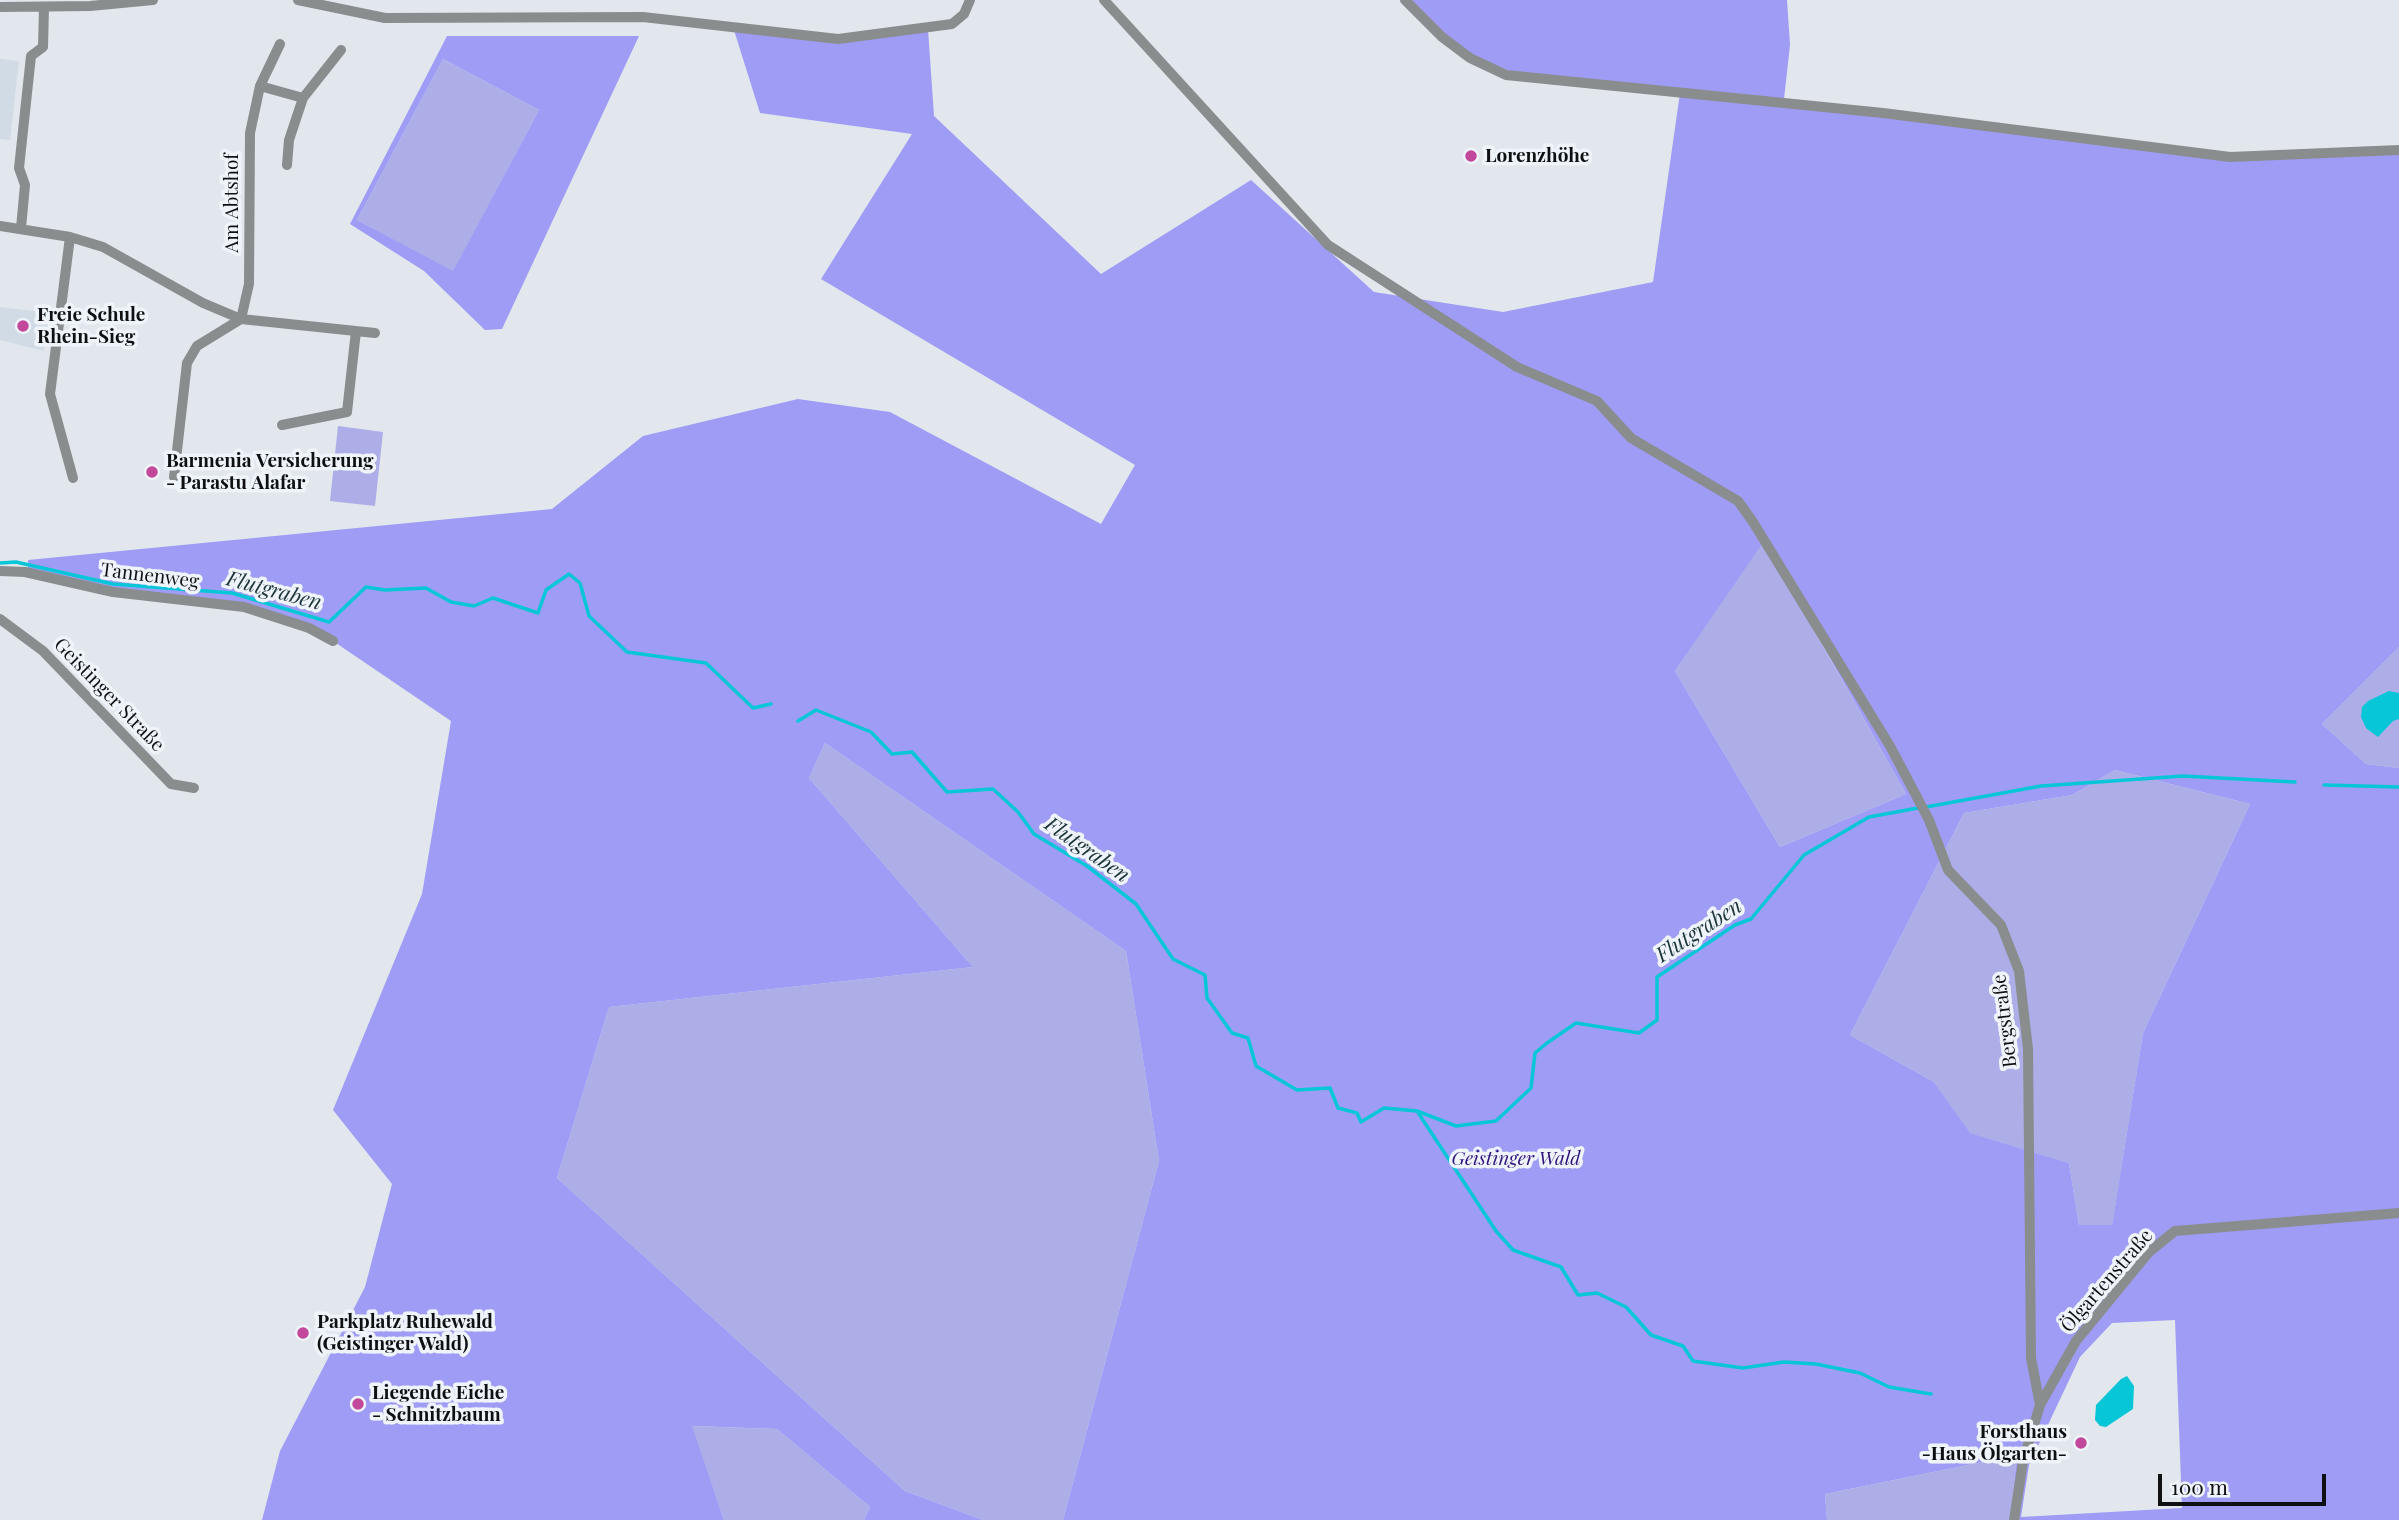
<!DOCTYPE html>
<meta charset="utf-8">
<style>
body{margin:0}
#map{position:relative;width:2399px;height:1520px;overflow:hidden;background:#e1e7ed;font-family:"Playfair Display",serif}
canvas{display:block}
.scale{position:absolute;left:2158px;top:1474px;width:168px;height:32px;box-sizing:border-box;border:4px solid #0e1012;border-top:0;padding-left:9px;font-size:21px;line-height:24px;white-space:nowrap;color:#0e1012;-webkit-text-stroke:5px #eff4fa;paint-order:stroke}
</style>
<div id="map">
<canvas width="2399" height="1520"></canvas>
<div class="scale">100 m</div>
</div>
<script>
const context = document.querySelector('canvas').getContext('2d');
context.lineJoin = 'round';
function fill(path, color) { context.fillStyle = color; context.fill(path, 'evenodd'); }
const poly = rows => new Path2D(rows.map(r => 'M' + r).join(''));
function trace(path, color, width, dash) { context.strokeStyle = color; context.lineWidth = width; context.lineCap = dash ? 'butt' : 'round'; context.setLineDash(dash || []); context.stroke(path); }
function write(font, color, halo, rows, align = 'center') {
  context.font = font + ' "Playfair Display",serif'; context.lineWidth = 7; context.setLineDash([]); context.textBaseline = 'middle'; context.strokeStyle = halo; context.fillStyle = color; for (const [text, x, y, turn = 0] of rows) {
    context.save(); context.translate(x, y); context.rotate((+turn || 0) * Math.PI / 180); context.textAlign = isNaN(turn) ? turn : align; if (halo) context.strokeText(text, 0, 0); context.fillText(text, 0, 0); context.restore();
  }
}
fill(poly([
 [0,59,19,61,10,140,0,139],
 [0,307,49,313,44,351,0,340]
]), '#d0dbe6');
fill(poly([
 [443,59,539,110,453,272,357,220],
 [338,426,383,432,375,506,330,501],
 [1763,540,1906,794,1780,847,1675,671],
 [2399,647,2399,768,2366,764,2322,724],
 [825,743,1126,951,1159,1161,1063,1520,983,1520,905,1491,557,1178,609,1007,973,967,809,778],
 [2115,770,2250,804,2143,1033,2112,1226,2079,1225,2069,1163,1969,1133,1934,1082,1850,1035,1964,813,2072,795],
 [691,1426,777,1429,870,1507,864,1520,724,1520],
 [2017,1455,2010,1520,1827,1520,1825,1494]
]), '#adade8');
fill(poly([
 [1405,0,1787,0,1790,45,1784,99,2230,158,2399,151,2399,647,2322,724,2366,764,2399,768,2399,1520,2010,1520,2017,1455,1825,1494,1827,1520,1063,1520,1159,1161,1126,951,825,743,809,778,973,967,609,1007,557,1178,905,1491,983,1520,864,1520,870,1507,777,1429,692,1426,724,1520,262,1520,280,1451,365,1287,392,1184,333,1110,422,894,451,721,333,641,244,607,113,591,28,572,28,560,552,509,643,436,798,399,890,412,1101,524,1135,465,821,279,912,134,760,113,733,27,838,39,928,29,934,116,1101,274,1251,180,1374,292,1503,312,1653,282,1680,93,1544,81,1469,59],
 [1764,541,1906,794,1780,847,1675,671],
 [2115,770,2250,804,2143,1033,2112,1225,2079,1225,2069,1163,1970,1133,1934,1082,1850,1035,1964,813,2072,795],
 [2175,1320,2182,1508,2021,1517,2029,1465,2080,1357,2112,1323],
 [447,36,639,36,502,329,485,330,424,271,350,224],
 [443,59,539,110,453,271,357,220]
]), '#9f9cf5');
fill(poly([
 [2389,691,2399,693,2399,719,2393,721,2378,737,2366,728,2361,717,2362,707,2368,701],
 [2127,1376,2134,1386,2133,1409,2106,1427,2100,1426,2095,1420,2096,1405,2121,1379]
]), '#07c6d8');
trace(poly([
 [0,563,16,562,113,584,232,593,329,622,366,587,385,590,426,588,451,602,474,606,493,598,538,613,546,590,569,574,580,583,589,616,627,652,706,663,753,708,771,704],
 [798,721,816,710,871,732,892,754,912,752,947,792,993,789,1018,812,1034,834,1087,866,1136,904,1173,959,1205,975,1207,998,1232,1033,1248,1038,1256,1066,1297,1090,1330,1088,1338,1108,1357,1113,1361,1122,1384,1108,1417,1111,1456,1126,1496,1121,1531,1088,1535,1053,1547,1043,1576,1023,1639,1033,1657,1020,1657,977,1735,925,1751,919,1804,855,1869,817,1918,808],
 [2324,785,2399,787],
 [1926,807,2041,786,2183,776,2295,782],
 [1417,1111,1496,1231,1513,1250,1561,1267,1578,1295,1597,1293,1626,1307,1651,1335,1683,1346,1693,1361,1743,1368,1784,1362,1816,1364,1860,1373,1889,1387,1931,1394]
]), '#07c6d8', 3.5);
trace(poly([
 [298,0,385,18,643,17,838,39,952,24,964,14,970,0],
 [1104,0,1328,245,1517,367,1597,401,1631,438,1738,501,1753,522,1890,746,1929,820,1948,870,2001,925,2019,971,2028,1049,2031,1358,2040,1405],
 [1405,0,1442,37,1470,58,1506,75,1883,113,2230,157,2399,150],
 [0,7,90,6,153,0],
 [260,86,280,44],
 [303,98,341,50],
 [0,226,70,237,103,247,203,303,241,319,375,333],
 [21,228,25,185,19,168,31,56,43,47,44,8],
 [70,237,50,394,73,478],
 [282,425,347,412,356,331],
 [174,477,187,363,197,346,241,319,249,284,250,133,260,86,303,98,289,140,287,165],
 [0,571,25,572,113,592,244,607,309,628,333,641],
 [0,619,43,651,171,784,194,788],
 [2014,1520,2023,1461,2040,1405,2076,1341,2149,1252,2175,1231,2399,1213]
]), '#8a8d8e', 10);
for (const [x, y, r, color] of [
 [1471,156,7,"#c2489b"],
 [23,326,7,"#c2489b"],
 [152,472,7,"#c2489b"],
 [303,1333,7,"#c2489b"],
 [358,1404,7,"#c2489b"],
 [2081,1443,7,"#c2489b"]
]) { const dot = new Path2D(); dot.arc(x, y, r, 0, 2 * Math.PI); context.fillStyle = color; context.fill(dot); trace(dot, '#eff4fa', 2.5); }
write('bold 19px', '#0e1012', '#eff4fa', [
 ["Lorenzhöhe",1485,156],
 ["Freie Schule",37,315],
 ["Rhein-Sieg",37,337],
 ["Barmenia Versicherung",166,461],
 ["- Parastu Alafar",166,483],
 ["Parkplatz Ruhewald",317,1322],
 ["(Geistinger Wald)",317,1344],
 ["Liegende Eiche",372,1393],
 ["- Schnitzbaum",372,1415],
 ["Forsthaus",2067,1432,"right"],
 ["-Haus Ölgarten-",2067,1454,"right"]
], 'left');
write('19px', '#0e1012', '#eff4fa', [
 ["Am Abtshof",232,203,-90],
 ["Tannenweg",150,576,7],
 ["Geistinger Straße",109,695,46],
 ["Bergstraße",2005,1021,-97],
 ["Ölgartenstraße",2107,1281,-49]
]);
write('italic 19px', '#2f147c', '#eff4fa', [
 ["Geistinger Wald",1516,1159]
]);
write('italic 21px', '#1c3538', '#eff4fa', [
 ["Flutgraben",274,591,15],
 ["Flutgraben",1087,850,35],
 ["Flutgraben",1699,931,-33]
]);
</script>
